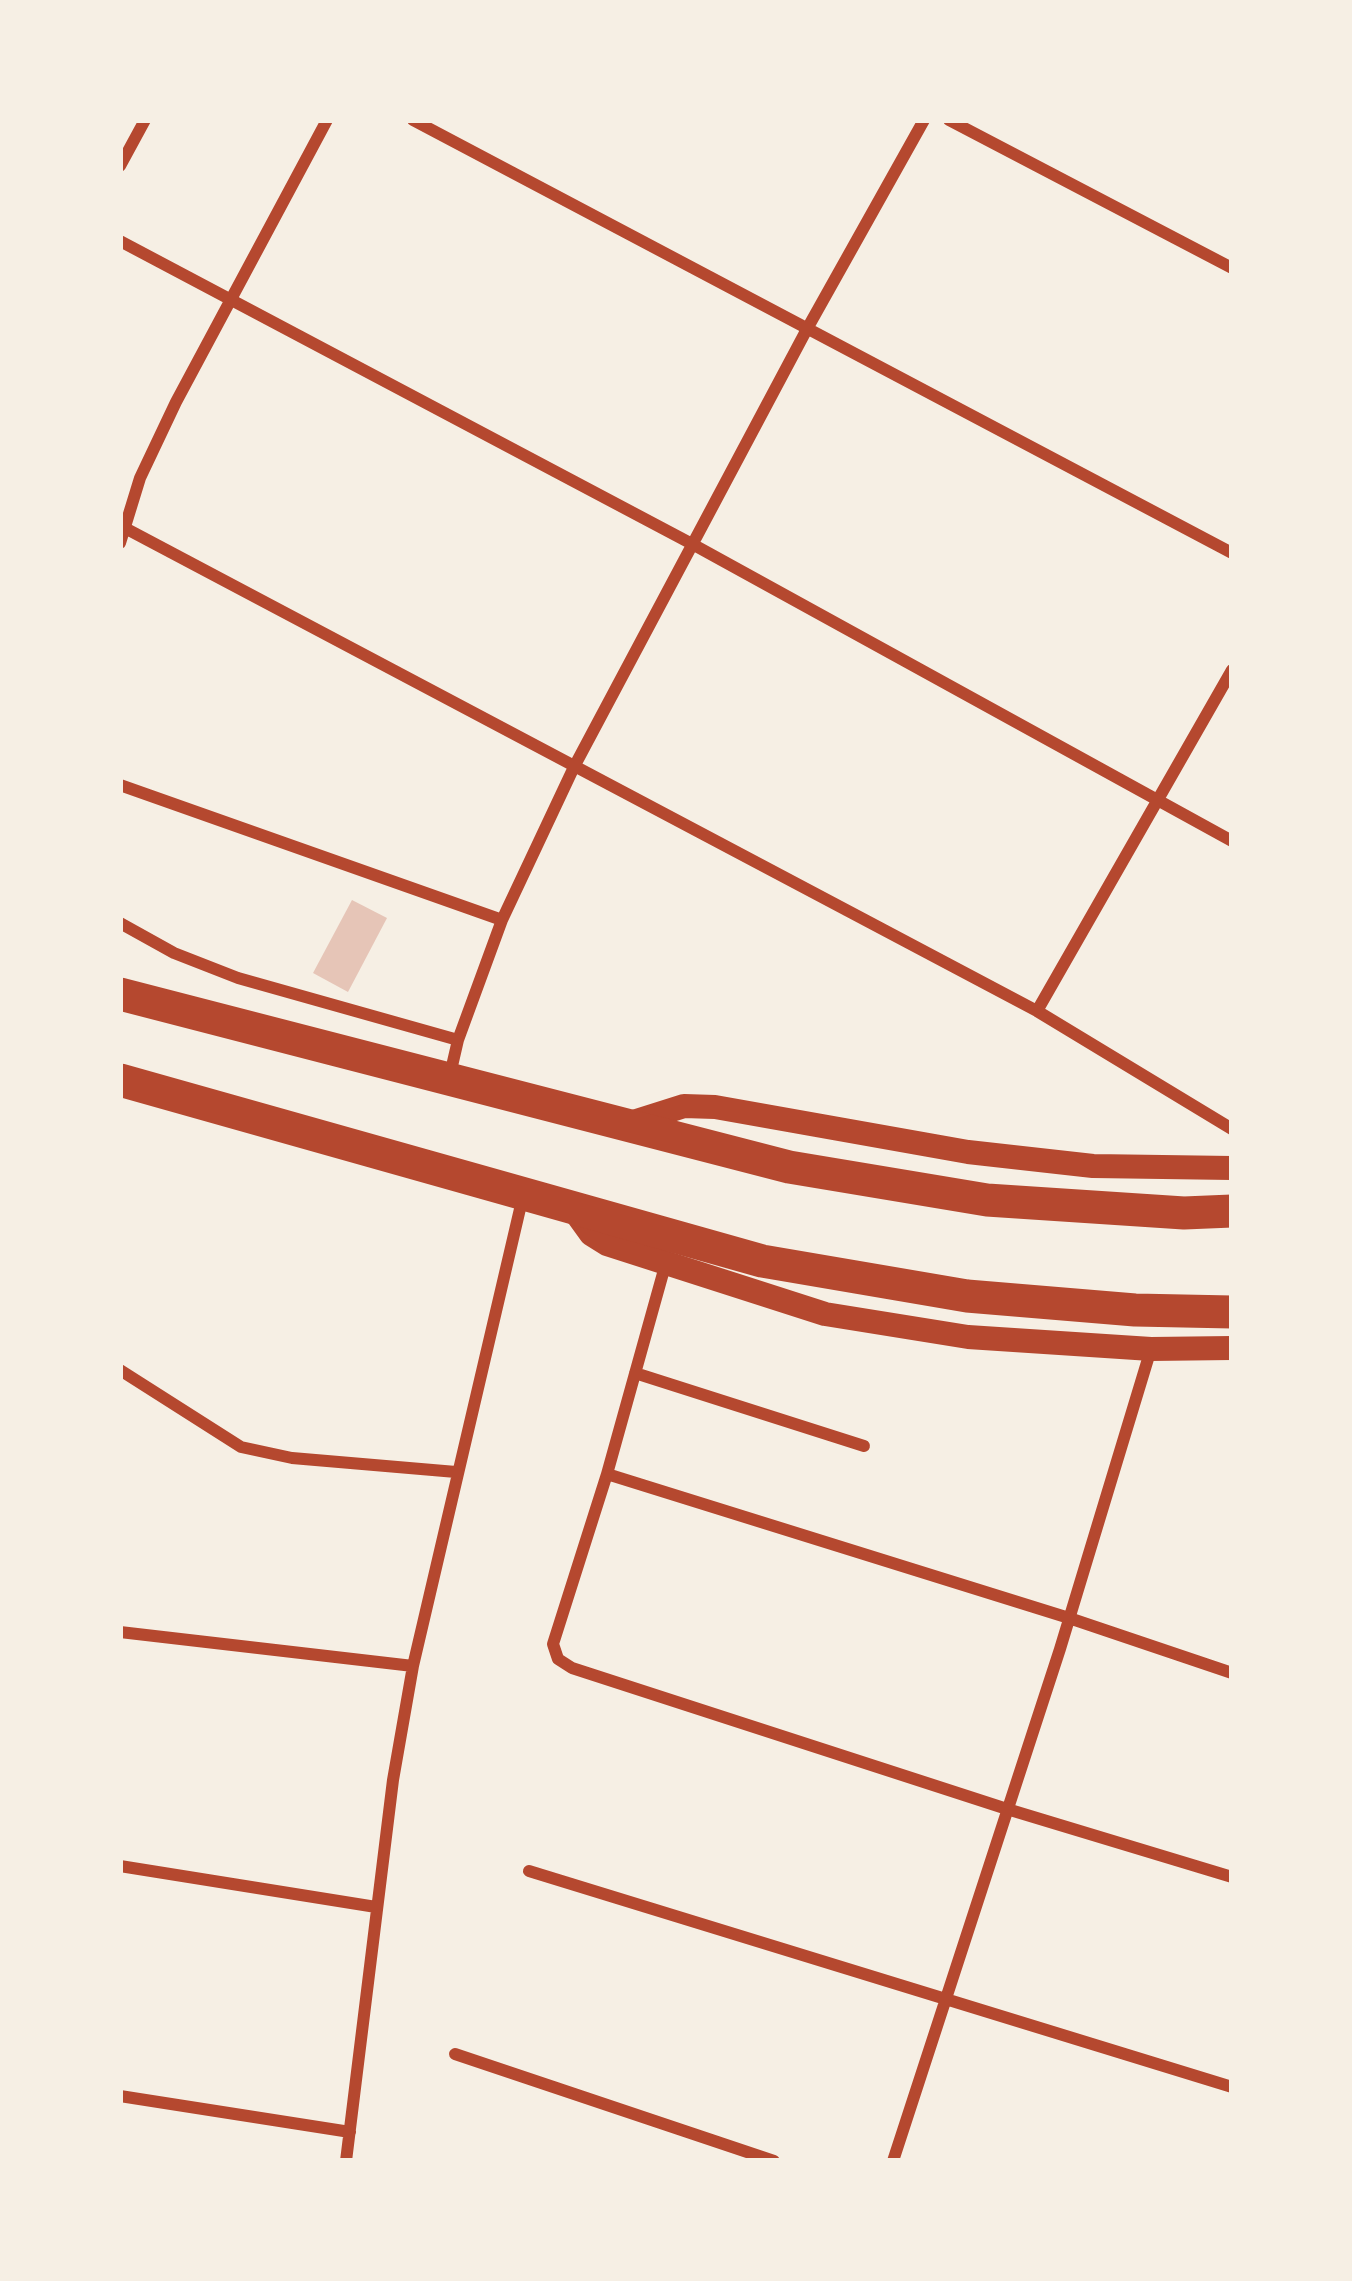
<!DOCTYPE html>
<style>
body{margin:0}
#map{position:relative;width:1352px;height:2281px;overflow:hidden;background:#f6efe4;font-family:"DejaVu Sans",sans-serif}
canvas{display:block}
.frame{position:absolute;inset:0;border:123px solid #f6efe4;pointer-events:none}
</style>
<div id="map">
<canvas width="1352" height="2281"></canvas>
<div class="frame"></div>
</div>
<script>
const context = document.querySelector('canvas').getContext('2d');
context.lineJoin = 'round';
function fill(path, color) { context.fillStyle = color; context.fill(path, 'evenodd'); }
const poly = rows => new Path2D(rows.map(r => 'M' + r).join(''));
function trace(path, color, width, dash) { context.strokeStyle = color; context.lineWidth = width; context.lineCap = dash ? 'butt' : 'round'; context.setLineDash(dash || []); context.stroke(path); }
fill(poly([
 [352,900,387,918,348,992,313,973]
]), '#e6c5b7');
trace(poly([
 [413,120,1232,553],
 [949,120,1232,268],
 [120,166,145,120],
 [120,241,694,545,1232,841],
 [123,527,1037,1011,1232,1129],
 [120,543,140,478,176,402,327,120],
 [120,785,502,920],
 [120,923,174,953,238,978,458,1040],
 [1037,1011,1232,670],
 [449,1079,458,1040,502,920,574,767,807,329,924,120],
 [665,1266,607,1474,553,1644,558,1659,572,1668,1007,1809,1232,1877],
 [120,1370,241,1447,292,1458,456,1472],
 [635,1373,864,1446],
 [607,1474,1069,1618,1232,1673],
 [120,1632,413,1666],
 [120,1866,376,1907],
 [529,1871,1232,2087],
 [455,2054,774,2161],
 [120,2096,350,2132],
 [346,2161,393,1780,413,1666,523,1196],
 [893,2161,1060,1649,1151,1349]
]), '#b5482f', 12);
trace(poly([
 [624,1125,684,1106,715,1107,968,1152,1093,1166,1232,1168],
 [573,1209,591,1234,607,1244,825,1314,968,1337,1151,1349,1232,1348]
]), '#b5482f', 24);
trace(poly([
 [120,994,789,1167,987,1200,1184,1213,1232,1211],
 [120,1080,762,1261,967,1296,1135,1310,1232,1312]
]), '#b5482f', 33);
</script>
